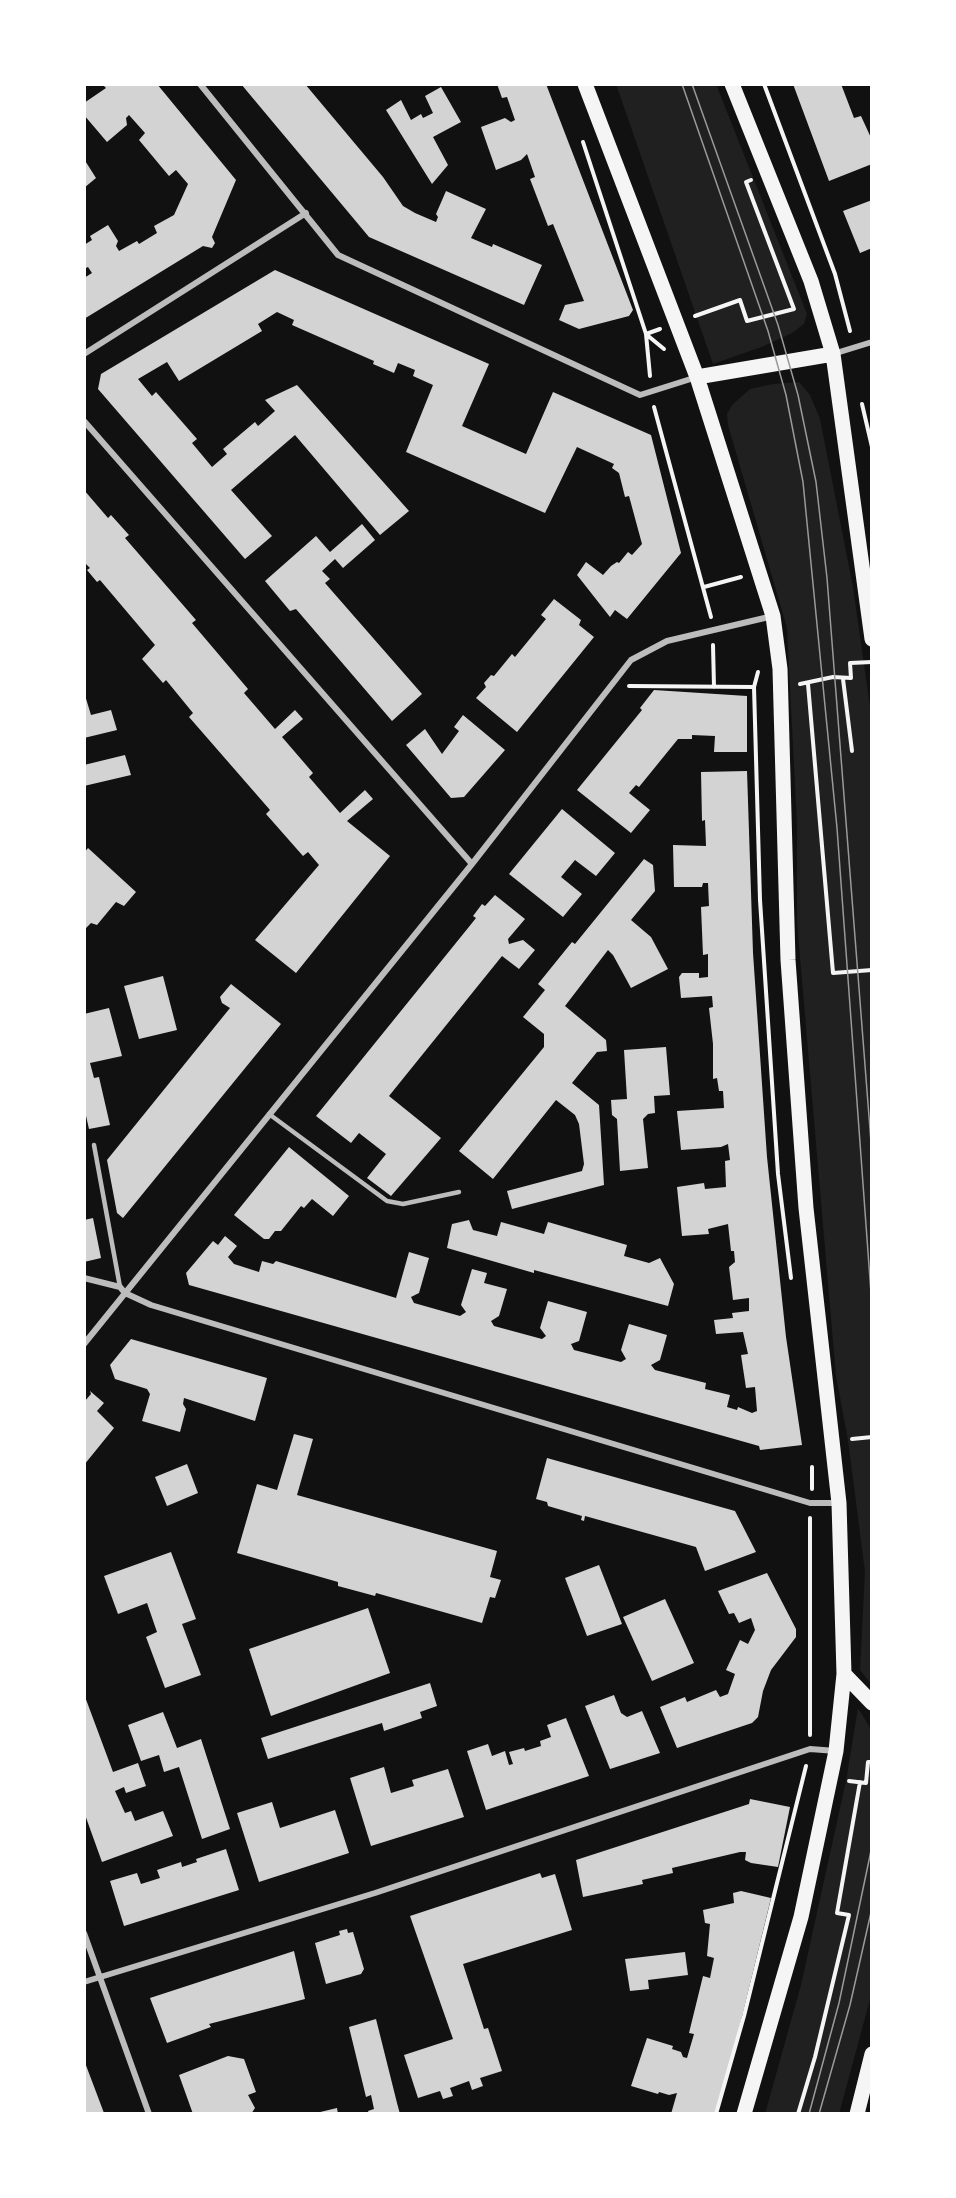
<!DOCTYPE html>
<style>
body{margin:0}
#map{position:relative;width:956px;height:2198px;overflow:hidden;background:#111;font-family:Barlow,sans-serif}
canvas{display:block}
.frame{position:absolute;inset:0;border:86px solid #fff;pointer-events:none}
</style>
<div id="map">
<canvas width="956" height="2198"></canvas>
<div class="frame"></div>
</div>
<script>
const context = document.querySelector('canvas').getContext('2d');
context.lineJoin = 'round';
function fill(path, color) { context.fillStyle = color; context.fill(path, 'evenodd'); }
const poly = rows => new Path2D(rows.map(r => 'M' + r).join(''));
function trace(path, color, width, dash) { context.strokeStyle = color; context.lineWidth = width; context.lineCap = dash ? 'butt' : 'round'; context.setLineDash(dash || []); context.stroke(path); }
fill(poly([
 [616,84,716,84,807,314,804,324,792,333,764,346,713,364],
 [799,382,810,395,820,419,853,587,872,721,872,1685,860,1670,865,1572,848,1440,836,1376,797,922,797,823,787,628,728,425,727,414,732,405,750,389,773,384],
 [858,1708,872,1731,872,1992,839,2114,765,2114,801,1985,846,1781]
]), '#202020');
fill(poly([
 [102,84,157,84,236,180,212,237,215,243,212,248,203,246,84,319,84,278,92,273,88,267,84,269,84,245,92,240,90,236,108,225,118,241,116,246,119,251,137,241,139,244,157,233,154,226,174,215,188,184,176,170,169,176,139,140,145,133,129,115,126,118,127,125,107,142,84,115,84,103,106,88],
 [241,84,305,84,383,177,403,206,415,213,436,222,438,217,436,214,446,191,486,209,471,238,492,247,493,244,542,265,524,305,369,237],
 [497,84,546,84,633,310,629,316,579,329,559,320,565,305,584,301,553,224,548,226,530,179,535,177,527,154,521,160,496,170,481,127,505,118,511,122,515,120,507,97,502,98],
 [793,84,841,84,854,118,861,116,872,140,872,164,829,181],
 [441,87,461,122,433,137,448,165,432,184,386,110,401,100,411,120,421,114,423,118,433,113,425,96],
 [84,159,96,178,84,188],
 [872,200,872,248,860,253,843,211],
 [275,270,489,364,462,426,526,454,553,392,651,435,681,553,627,619,615,610,610,617,577,575,586,562,603,575,611,566,617,562,619,563,628,552,632,555,642,544,629,496,625,497,619,473,612,468,614,464,577,447,545,513,406,452,433,385,413,376,415,370,398,363,394,373,373,364,374,361,292,325,294,320,277,312,258,324,262,331,179,381,167,362,138,379,152,396,156,392,197,439,192,443,212,467,227,454,223,449,255,422,258,426,275,411,265,400,297,385,409,511,380,535,295,435,231,490,272,536,245,559,98,389,101,374],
 [84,490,108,518,111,515,129,535,125,538,196,620,192,623,248,689,244,693,275,729,295,710,303,719,282,737,313,773,309,777,340,813,365,790,373,799,347,821,390,856,296,973,255,940,319,865,308,852,303,856,266,814,270,810,189,717,193,713,166,680,163,683,142,659,155,645,100,580,97,582,87,570,90,568,84,562],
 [362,524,375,540,343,568,335,559,322,571,330,579,325,583,422,694,392,721,296,609,290,611,265,581,316,536,330,552],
 [554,599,581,620,579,625,594,637,517,732,476,698,486,687,484,683,491,675,494,676,512,654,515,657,546,619,541,615],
 [654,690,747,696,747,752,714,752,715,736,692,735,692,739,678,739,639,787,636,785,629,793,650,810,631,833,577,790,642,710,640,708],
 [84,692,91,715,111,710,117,730,84,738],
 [463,715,505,750,464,797,451,798,406,745,425,729,442,754,459,731,454,727],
 [125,755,131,775,84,786,84,765],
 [747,771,753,953,767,1157,786,1337,802,1445,760,1450,759,1446,189,1285,186,1273,213,1241,218,1245,225,1236,237,1246,228,1257,234,1264,259,1272,262,1261,273,1264,276,1261,396,1298,409,1252,429,1258,419,1293,411,1297,414,1303,460,1316,466,1312,461,1305,472,1269,487,1273,484,1283,507,1289,499,1316,491,1321,494,1326,542,1339,546,1336,540,1328,548,1301,587,1312,579,1341,571,1344,574,1350,621,1362,626,1359,621,1350,629,1324,667,1335,660,1360,651,1365,655,1370,706,1383,705,1389,730,1395,727,1407,737,1410,738,1407,752,1413,757,1411,755,1387,746,1388,741,1355,748,1354,743,1332,716,1334,714,1320,733,1318,732,1313,749,1311,749,1298,733,1300,729,1267,735,1262,734,1251,731,1251,728,1224,708,1229,709,1234,682,1236,677,1187,704,1183,705,1189,726,1187,725,1161,730,1160,728,1144,721,1147,681,1150,677,1111,724,1108,723,1091,719,1091,717,1078,713,1079,713,1044,709,1008,713,1007,712,996,681,998,679,977,682,973,699,973,699,978,708,977,708,954,703,955,701,907,709,906,708,883,703,883,702,887,674,887,673,845,706,846,705,820,702,821,701,772],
 [562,809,615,853,596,876,575,860,561,877,582,894,563,917,509,874],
 [88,848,136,892,124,906,116,902,97,925,91,923,84,930,84,853],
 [644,859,653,865,655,891,631,920,651,937,668,969,631,988,613,955,608,950,565,1006,606,1040,607,1051,597,1052,572,1083,599,1105,604,1185,512,1209,507,1191,582,1171,584,1164,579,1124,575,1115,556,1100,493,1179,459,1151,544,1047,544,1034,523,1017,545,990,538,984,572,942,575,944],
 [495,895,525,919,508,939,509,944,523,940,535,950,519,969,502,956,389,1096,441,1138,391,1196,367,1178,386,1154,359,1133,351,1143,316,1116,468,928,476,918,473,916,482,904,485,906],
 [163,976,177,1030,139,1039,124,986],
 [231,984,281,1024,123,1218,117,1213,107,1160,230,1008,222,1003,220,997],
 [109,1008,122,1056,90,1063,94,1078,99,1077,110,1125,89,1129,84,1107,84,1014],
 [666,1047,670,1095,654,1096,655,1113,648,1114,643,1119,648,1168,620,1171,617,1119,612,1115,611,1100,627,1099,624,1050],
 [289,1147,349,1196,333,1216,312,1199,304,1208,301,1206,281,1231,275,1231,269,1239,264,1239,234,1215],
 [93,1218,101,1258,84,1262,84,1220],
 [469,1220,473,1230,497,1236,501,1222,544,1234,548,1222,627,1245,624,1256,649,1263,660,1258,674,1284,668,1306,534,1270,534,1273,447,1248,452,1224],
 [131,1339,267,1378,255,1421,184,1398,183,1404,186,1409,180,1432,142,1421,150,1394,147,1389,115,1379,110,1365],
 [90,1391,104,1403,97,1411,114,1428,84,1465,84,1402,91,1394],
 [294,1434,313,1439,297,1495,497,1551,490,1577,501,1580,495,1598,490,1597,482,1623,376,1593,375,1596,338,1586,338,1582,237,1553,257,1484,277,1490],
 [547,1458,735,1511,756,1552,705,1571,696,1547,585,1516,584,1521,581,1520,582,1516,548,1506,547,1502,536,1499],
 [187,1464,198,1493,167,1506,155,1477],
 [171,1552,196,1619,182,1624,201,1675,165,1688,146,1637,157,1632,147,1603,118,1614,104,1576],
 [599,1565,622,1624,587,1636,565,1578],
 [767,1573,796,1629,796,1637,771,1670,763,1691,758,1717,752,1723,677,1748,660,1707,685,1697,687,1702,716,1690,720,1697,728,1694,735,1674,726,1670,740,1640,748,1644,755,1630,751,1618,739,1623,734,1613,729,1614,718,1591],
 [665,1599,694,1663,652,1681,623,1617],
 [368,1608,390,1673,271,1716,249,1649],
 [430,1683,437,1706,420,1712,422,1718,384,1731,382,1723,268,1759,261,1738],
 [84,1694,113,1772,138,1763,146,1786,126,1793,124,1787,115,1791,125,1813,131,1811,135,1821,163,1811,173,1836,102,1862,84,1812],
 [614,1695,621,1713,627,1717,642,1711,660,1753,610,1769,585,1706],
 [163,1712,177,1748,201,1739,230,1829,202,1839,179,1767,164,1772,159,1755,141,1761,128,1725],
 [566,1718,589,1776,486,1810,467,1751,488,1744,492,1756,505,1751,509,1765,513,1764,509,1752,524,1748,525,1751,541,1746,540,1741,551,1737,547,1725],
 [384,1767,391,1793,414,1786,412,1780,448,1769,464,1817,371,1846,350,1778],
 [750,1799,790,1807,778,1867,751,1863,745,1860,746,1852,740,1852,672,1868,673,1873,642,1880,643,1884,583,1897,576,1860,749,1804],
 [272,1802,280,1828,335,1810,349,1853,259,1882,237,1813],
 [226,1849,239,1890,124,1926,110,1881,137,1873,141,1884,160,1878,157,1870,181,1862,182,1867,197,1862,196,1859],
 [540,1873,542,1878,555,1874,572,1930,463,1964,484,2029,488,2028,502,2071,480,2078,483,2086,472,2090,469,2081,450,2088,453,2096,443,2099,440,2091,418,2098,404,2055,453,2039,410,1916],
 [741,1891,771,1898,735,2045,715,2114,671,2114,677,2093,669,2095,659,2092,658,2094,631,2086,647,2038,673,2046,672,2049,681,2052,683,2057,687,2058,694,2034,689,2033,703,1976,710,1978,714,1958,707,1956,710,1924,705,1923,703,1910,734,1903,733,1893],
 [347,1929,348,1933,353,1932,364,1969,361,1974,326,1984,315,1943,340,1935,339,1931],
 [294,1951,305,1999,209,2024,211,2027,167,2043,150,1998],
 [685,1952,688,1975,648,1980,649,1989,630,1991,625,1959],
 [376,2019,397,2103,400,2114,369,2114,368,2111,374,2109,371,2095,366,2097,349,2027],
 [228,2056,244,2059,256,2092,248,2095,255,2108,251,2114,193,2114,179,2075],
 [84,2060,104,2113,102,2114,84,2114],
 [337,2108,338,2114,316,2114,316,2113]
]), '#d3d3d3');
trace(poly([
 [764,84,835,274,850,331],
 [583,142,646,334,650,376],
 [695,316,740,300,747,321,794,309,746,182,751,180],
 [646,334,660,329],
 [647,335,664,349],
 [862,404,872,447],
 [654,407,711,617],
 [704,587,741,577],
 [713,645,714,687],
 [758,672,754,687,760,900,778,1174,791,1278],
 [843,679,852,751],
 [800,684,833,677,851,678,850,663,872,662],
 [808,684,833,973,872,970],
 [629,686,754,687],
 [852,1439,872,1437],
 [812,1489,812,1467],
 [810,1735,810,1518],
 [849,1781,866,1783,868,1762,872,1762],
 [716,2114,744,2016,806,1766],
 [798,2114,815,2057,849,1915,837,1913,860,1782]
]), '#f5f5f5', 4);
trace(poly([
 [269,1114,387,1201,403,1204,459,1192],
 [94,1145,120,1287]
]), '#bcbcbc', 4.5);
trace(poly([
 [200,84,338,255,640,395,697,377],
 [84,354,306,213],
 [833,354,872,342],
 [84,421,472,864],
 [84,1278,120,1287,125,1293,151,1305,810,1503,839,1503],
 [84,1344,472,864,631,660,667,641,773,616],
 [84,1933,149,2114],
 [84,1982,375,1893,810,1749,836,1751]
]), '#bcbcbc', 6);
trace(poly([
 [585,84,697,377,773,616,780,669,788,960,806,1208,839,1503,844,1674,836,1751,801,1917,744,2114],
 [732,84,811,281,833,354,872,639],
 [697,377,833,354],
 [844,1674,872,1703],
 [857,2114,872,2054]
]), '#f5f5f5', 15);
trace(poly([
 [682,84,768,331,786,395,803,482,837,828,872,1307],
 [692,84,778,325,798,395,816,482,827,578,872,1155],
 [809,2114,839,2003,872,1846],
 [819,2114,850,2005,872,1908]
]), '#9a9a9a', 1.5);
</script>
